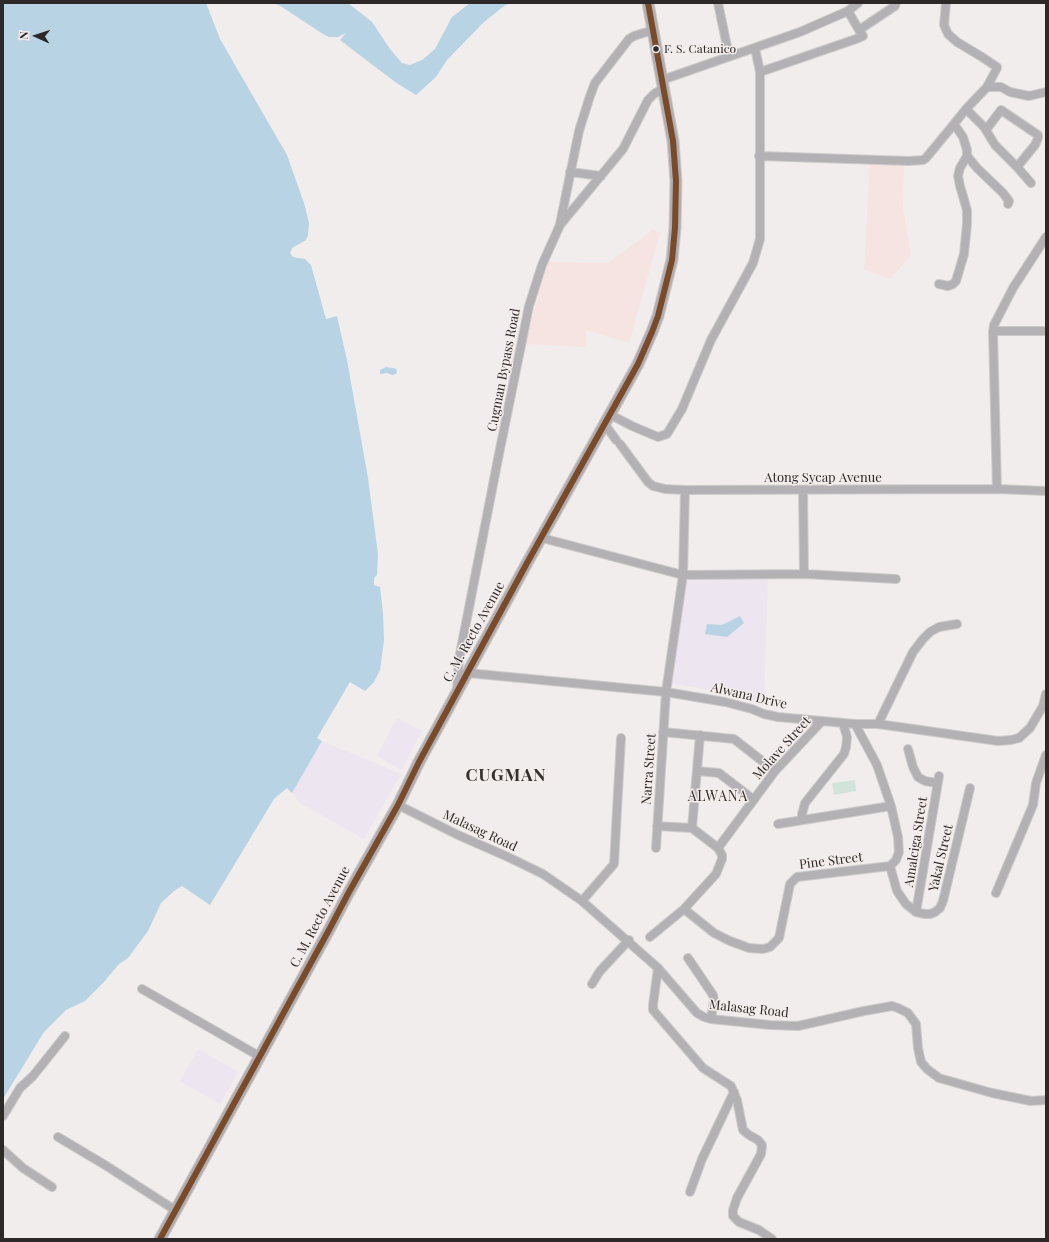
<!DOCTYPE html>
<style>
body{margin:0}
#map{position:relative;width:1049px;height:1242px;overflow:hidden;background:#f1edec;font-family:"Playfair Display",serif}
canvas{display:block}
.frame{position:absolute;inset:0;border:4px solid #2c2928;pointer-events:none}
.north{position:absolute;left:16px;top:16px;width:40px;height:40px;-webkit-text-stroke:3px #f3ecea;paint-order:stroke;rotate:273deg;font-size:11px;font-weight:700;line-height:16px;text-align:center;color:#2c2928}
.north::after{content:'';display:block;margin:auto;width:14px;height:18px;background:#2c2928;clip-path:polygon(50% 0,100% 100%,50% 72%,0 100%)}
</style>
<div id="map">
<canvas width="1049" height="1242"></canvas>
<div class="frame"></div>
<div class="north">N</div>
</div>
<script>
const context = document.querySelector('canvas').getContext('2d');
context.lineJoin = 'round';
function fill(path, color) { context.fillStyle = color; context.fill(path, 'evenodd'); }
const poly = rows => new Path2D(rows.map(r => 'M' + r).join(''));
function trace(path, color, width, dash) { context.strokeStyle = color; context.lineWidth = width; context.lineCap = dash ? 'butt' : 'round'; context.setLineDash(dash || []); context.stroke(path); }
function write(font, color, halo, rows, align = 'center') {
  context.font = font + ' "Playfair Display",serif'; context.lineWidth = 3; context.setLineDash([]); context.textBaseline = 'middle'; context.strokeStyle = halo; context.fillStyle = color; for (const [text, x, y, turn = 0] of rows) {
    context.save(); context.translate(x, y); context.rotate((+turn || 0) * Math.PI / 180); context.textAlign = isNaN(turn) ? turn : align; if (halo) context.strokeText(text, 0, 0); context.fillText(text, 0, 0); context.restore();
  }
}
fill(poly([
 [768,576,764,703,719,692,671,683,686,577],
 [397,718,422,731,402,770,377,756],
 [322,741,401,774,364,839,300,803,292,793],
 [198,1049,238,1072,220,1104,180,1081]
]), '#ede5f0');
fill(poly([
 [870,164,904,164,903,209,911,255,890,279,864,269],
 [653,230,660,233,629,343,586,330,586,347,525,344,536,304,546,262,608,263]
]), '#f5e4e1');
fill(poly([
 [855,780,856,791,834,795,832,783]
]), '#d2e4da');
fill(poly([
 [3,3,206,3,220,39,287,155,304,203,309,223,308,235,306,240,292,248,290,253,293,257,305,259,311,265,326,319,337,316,347,360,368,478,378,554,377,575,374,578,374,585,380,587,383,613,384,640,380,670,374,682,365,691,350,682,317,738,322,741,292,793,287,788,274,799,210,905,182,886,174,891,161,903,148,931,128,958,119,964,103,983,85,1001,66,1010,44,1032,3,1099],
 [274,3,348,3,372,22,390,49,402,63,410,65,422,60,435,49,452,17,470,3,510,3,504,6,483,23,447,60,436,77,416,95,395,82,340,40,346,33,338,37,329,37,323,34,282,7],
 [386,367,393,368,396,369,397,371,396,374,392,375,387,373,380,374,380,370],
 [740,616,744,623,727,637,705,634,707,624,722,625]
]), '#b8d3e4');
const minor = poly([
 [718,3,729,56],
 [848,11,859,30,895,6,896,3],
 [760,72,856,39,863,36,859,30],
 [662,80,800,32,848,11,858,3],
 [987,87,1001,87,1010,92,1029,96,1046,92],
 [966,109,984,127,995,145,1017,167,1031,183],
 [986,130,1001,110,1038,135,1038,138,1035,145,1017,167],
 [759,156,909,161,923,160,926,158,954,124,966,109,987,87,997,68,997,67,982,57,957,42,948,34,944,25,946,3],
 [967,156,977,168,1003,193,1009,201,1008,204],
 [570,172,601,176],
 [560,224,579,131,590,96,595,83,629,39,634,36,653,30],
 [939,284,948,286,953,284,956,281,964,254,967,224,967,210,960,186,958,176,960,168,967,156,967,150,963,137,954,124],
 [993,331,1046,331],
 [609,414,632,426,658,437,667,434,682,409,711,340,753,263,760,239,760,72,755,48],
 [604,423,616,440],
 [620,444,648,482,653,486,665,489,685,490,997,489,1046,491],
 [997,489,993,331,994,325,1013,288,1046,237],
 [803,490,804,574],
 [542,538,683,575,804,574,896,579],
 [468,673,666,692,725,702,752,709,764,714,778,717,855,724,878,724,998,741,1011,740,1019,738,1030,728,1043,706,1046,694],
 [457,690,459,659,498,459,529,306,542,265,560,225,623,149,648,100,654,94,664,88],
 [878,724,913,652,923,639,930,632,939,627,957,624],
 [663,732,734,739,775,771],
 [908,749,913,767,918,777,925,781,937,783],
 [697,771,719,773,754,800],
 [398,805,458,835,508,857,543,874,582,901,658,968,697,1013,704,1017,711,1019,770,1025,798,1026,864,1011,892,1006,898,1008,908,1013,916,1024,918,1048,921,1062,927,1069,939,1078,992,1093,1031,1101,1046,1100],
 [802,820,802,814,805,803,844,754,846,747,847,737,843,723],
 [778,824,891,806],
 [657,826,692,828,718,848],
 [692,828,700,735],
 [656,848,666,692,683,575,685,490],
 [890,866,897,891,906,904,916,912,925,914,930,914,935,912,940,908,943,901,970,788],
 [996,893,1033,805,1036,783,1046,755],
 [582,901,614,864,621,738],
 [684,909,714,933,730,941,749,948,763,949,770,947,779,938,790,884,797,877,890,866,896,860,899,852,898,837,891,806,877,765,855,724],
 [916,912,939,776],
 [650,937,684,909,716,874,722,859,722,855,718,848,775,771,822,721],
 [688,958,713,995,714,1001,711,1019],
 [658,968,653,1005,653,1010,703,1068,731,1086,737,1100,743,1130,749,1135,758,1140,762,1145,761,1154,737,1198,733,1210,733,1216,739,1222,759,1230,772,1239],
 [592,984,600,971,629,940],
 [142,989,259,1056],
 [3,1116,20,1088,33,1076,65,1036],
 [58,1137,105,1165,175,1210],
 [3,1150,23,1168,52,1187],
 [690,1192,702,1159,734,1092]
]);
const highway = poly([
 [160,1239,330,928,349,892,398,805,419,762,527,563,638,364,652,332,658,316,672,260,675,228,676,181,673,141,648,3]
]);
trace(minor, '#cdcbca', 10);
trace(highway, '#cdcbca', 13);
trace(minor, '#b4b1b5', 8);
trace(highway, '#b1adb0', 11);
trace(poly([
 [160,1239,330,928,349,892,398,805,419,762,527,563,638,364,652,332,658,316,672,260,675,228,676,181,673,141,648,3]
]), '#7a4b2a', 6);
for (const [x, y, r, color] of [
 [656,49,3.5,"#2c2928"]
]) { const dot = new Path2D(); dot.arc(x, y, r, 0, 2 * Math.PI); context.fillStyle = color; context.fill(dot); trace(dot, '#f3ecea', 1.5); }
write('12px', '#2c2928', '#f3ecea', [
 ["F. S. Catanico",664,49]
], 'left');
write('13px', '#2c2928', '#f3ecea', [
 ["Cugman Bypass Road",504,370,-79],
 ["Atong Sycap Avenue",823,478],
 ["C. M. Recto Avenue",474,632,-61],
 ["Alwana Drive",749,696,13],
 ["Molave Street",782,748,-48],
 ["Narra Street",649,769,-86],
 ["Malasag Road",480,831,25],
 ["Amalciga Street",916,842,-81],
 ["Yakal Street",941,858,-77],
 ["Pine Street",831,861,-7],
 ["C. M. Recto Avenue",320,917,-62],
 ["Malasag Road",749,1009,6]
]);
context.letterSpacing = '1px';
write('14px', '#35302e', '#f3ecea', [
 ["ALWANA",718,797]
]);
context.letterSpacing = '0px';
context.letterSpacing = '1px';
write('bold 17px', '#35302e', '#f3ecea', [
 ["CUGMAN",506,776]
]);
context.letterSpacing = '0px';
</script>
